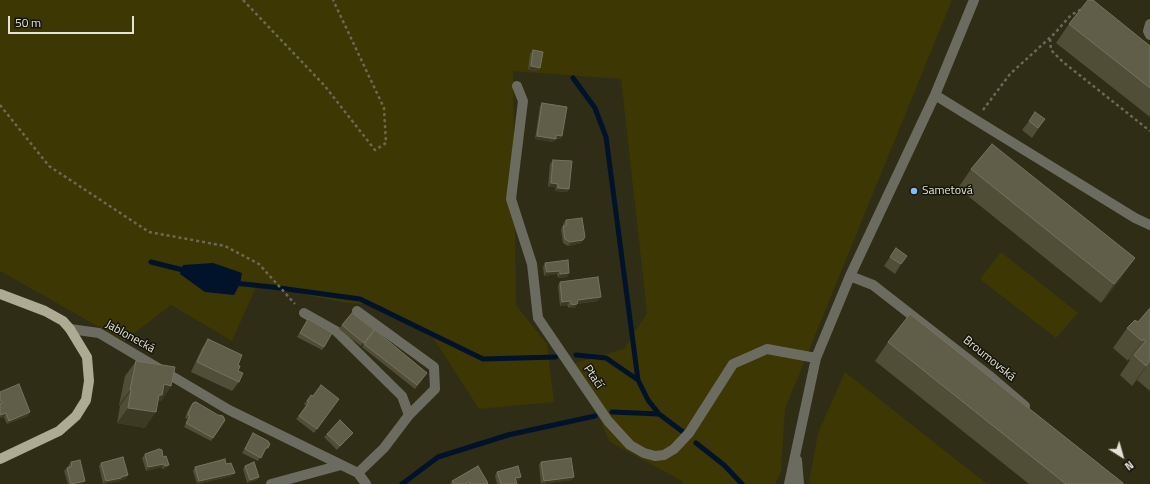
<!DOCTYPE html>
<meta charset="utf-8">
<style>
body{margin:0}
#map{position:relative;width:1150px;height:484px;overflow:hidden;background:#2f2d16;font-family:"Titillium Web",sans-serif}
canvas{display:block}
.north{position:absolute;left:1102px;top:436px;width:40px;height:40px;-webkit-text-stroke:3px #16150b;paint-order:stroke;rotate:143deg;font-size:11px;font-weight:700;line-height:16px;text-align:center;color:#e4e3d5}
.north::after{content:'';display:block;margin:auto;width:14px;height:18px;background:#e4e3d5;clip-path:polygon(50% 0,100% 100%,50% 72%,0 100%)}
.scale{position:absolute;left:8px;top:16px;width:126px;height:18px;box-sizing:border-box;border:2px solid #e4e3d5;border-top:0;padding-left:5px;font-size:12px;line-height:14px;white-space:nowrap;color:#e4e3d5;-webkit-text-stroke:3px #16150b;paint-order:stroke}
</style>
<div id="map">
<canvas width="1150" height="484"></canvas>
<div class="north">N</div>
<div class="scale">50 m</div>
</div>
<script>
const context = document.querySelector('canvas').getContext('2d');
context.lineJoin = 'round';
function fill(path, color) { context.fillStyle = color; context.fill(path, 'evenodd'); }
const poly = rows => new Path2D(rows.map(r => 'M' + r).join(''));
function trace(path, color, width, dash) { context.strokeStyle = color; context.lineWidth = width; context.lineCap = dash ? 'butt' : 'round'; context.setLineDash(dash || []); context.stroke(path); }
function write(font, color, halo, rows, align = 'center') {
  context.font = font + ' "Titillium Web",sans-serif'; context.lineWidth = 3; context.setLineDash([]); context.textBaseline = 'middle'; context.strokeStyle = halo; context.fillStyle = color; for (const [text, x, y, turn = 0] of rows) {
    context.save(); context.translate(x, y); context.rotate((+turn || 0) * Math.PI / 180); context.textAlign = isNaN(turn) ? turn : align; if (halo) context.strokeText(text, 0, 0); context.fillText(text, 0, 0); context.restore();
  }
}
fill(poly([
 [0,0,952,0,785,409,781,472,775,484,683,484,682,481,610,442,575,363,624,349,647,313,621,79,513,71,516,305,547,344,554,402,479,409,434,339,380,305,347,303,257,285,232,341,171,305,124,341,0,271],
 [1001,252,1078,313,1056,338,980,279],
 [845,372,987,484,810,484,809,482,818,433]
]), '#3d3704');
fill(poly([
 [213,263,242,273,240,284,234,295,205,292,180,274,183,265]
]), '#00132b');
trace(poly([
 [573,78,595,108,606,137,638,380],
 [151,262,187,271],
 [234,283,272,287,360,299,483,359,556,357],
 [576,355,606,358,638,380,648,400,659,414],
 [612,412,659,414,683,432],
 [696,443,724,465,742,484],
 [402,484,438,457,508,435,595,416]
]), '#00132b', 5);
trace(poly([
 [243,0,324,85,375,150,386,143,384,108,333,0],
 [1050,39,1051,50,1063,62,1150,131],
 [0,105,49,166,149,232,225,246,259,264,295,304],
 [983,110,1010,74,1054,34,1071,15,1082,9]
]), '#6b6955', 2.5, [3, 3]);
trace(poly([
 [1150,24,1148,31,1150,35],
 [517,86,523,101,511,199,532,264,538,318,608,421,630,445,644,453,655,456,664,455,674,449,689,433,733,364,767,349,816,358],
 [935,95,1135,218,1150,225],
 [850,276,873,285,991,377,1025,406],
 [357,311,434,367,435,389,409,415],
 [304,313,336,331,402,396,409,415,384,448,358,473],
 [70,329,99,333,229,410,358,473,366,484],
 [797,460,799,484],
 [271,484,341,465],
 [789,484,816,358,850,276,935,95,974,0]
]), '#6c6b60', 10);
trace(poly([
 [0,294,45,311,63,321,70,329,87,357,89,381,86,400,76,416,59,431,0,459]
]), '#adab94', 10);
fill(poly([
 [1069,24,1150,46,1150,117,1056,43],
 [533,50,540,68,538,71,528,70,530,54],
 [542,103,562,136,560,139,556,139,553,142,535,139,540,106],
 [1045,119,1032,138,1022,130,1029,121],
 [553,160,569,189,567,192,555,191,556,187,548,187,550,164],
 [971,169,1122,277,1101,303,958,188],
 [566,220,583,240,581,243,568,246,563,243,561,230,563,226,563,224],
 [896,248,901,264,895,274,884,266],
 [545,263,569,273,567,277,558,278,557,274,544,276,543,267],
 [560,282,598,301,577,304,575,308,569,308,567,305,560,306,558,286],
 [1150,308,1150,391,1137,380,1132,386,1120,375,1130,360,1129,359,1128,361,1113,348,1127,328,1138,322],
 [308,319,324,347,322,350,297,337],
 [342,325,372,333,361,346,339,329],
 [208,339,238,365,239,382,232,391,191,372,202,348],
 [888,342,1123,484,1029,484,875,361],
 [364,344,425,376,415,389,362,347],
 [136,361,171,386,161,401,158,401,158,402,145,428,117,423,120,406,119,405,125,376],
 [0,392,28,416,7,424,4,417,0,418],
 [311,395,313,396,339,399,314,433,296,419,306,406,304,404],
 [193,403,225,420,211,441,184,427,188,419,185,418,188,410],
 [253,433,265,451,264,451,258,461,242,453],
 [353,433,350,436,337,450,324,437,327,434],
 [145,454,163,457,166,468,162,469,162,467,146,471,142,458],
 [71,462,85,481,82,484,68,484,64,471,67,468,69,467,68,466],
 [541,462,572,480,541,484,539,465],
 [101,463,128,475,125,479,120,480,119,481,103,484,99,466],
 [226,464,232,476,197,484,193,471,195,467],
 [245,466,259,477,257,480,247,483,243,469],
 [478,466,488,483,488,484,450,484,452,481],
 [497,472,521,477,519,480,516,481,517,484,497,484,495,476]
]), '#504e37');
fill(poly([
 [531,66,540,68,538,71,528,70],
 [556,135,562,136,560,139,554,138],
 [537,136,556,139,553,142,535,139],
 [551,183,558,184,556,187,548,187],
 [558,188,569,189,567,192,555,191],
 [583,240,581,243,568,246,570,242],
 [1135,258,1122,277,1101,303,1114,284],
 [560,271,557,274,544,276,547,272],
 [569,273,567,277,558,278,560,274],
 [601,297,598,301,576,304,578,300],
 [570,301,567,305,560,306,562,302],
 [577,304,575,308,569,308,572,305],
 [1143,339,1129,359,1128,361,1142,341],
 [1150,361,1137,380,1132,386,1146,366],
 [164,384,171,386,161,401,158,401,152,411],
 [130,390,131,390,120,406,119,405],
 [128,408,156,412,145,428,117,423],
 [30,412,28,416,7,424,9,421],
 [6,413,4,417,0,418,1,415],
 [164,464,162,467,146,471,148,467],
 [169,465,166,468,162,469,165,466],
 [235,473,232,476,197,484,199,481],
 [128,475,125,479,120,480,119,481,103,484,106,481],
 [259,477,257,480,247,483,250,480],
 [521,477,519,480,513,482,515,478],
 [574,477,572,480,541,484,544,481],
 [85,481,82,484,73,484]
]), '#3c3a23');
const building = poly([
 [1088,0,1093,0,1150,46,1150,88,1069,24,1088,0],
 [533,50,543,52,540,68,531,66,533,50],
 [542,103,567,107,562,136,556,135,556,139,537,136,542,103],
 [1035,112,1045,119,1038,128,1029,121,1035,112],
 [992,144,1135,258,1114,284,971,169,992,144],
 [553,160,572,161,569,189,558,188,558,184,551,183,553,160],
 [582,218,585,237,583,240,570,242,565,239,563,226,566,226,566,220,582,218],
 [896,248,907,256,901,264,890,257,896,248],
 [568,260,569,273,560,274,560,271,547,272,545,263,568,260],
 [598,277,601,297,578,300,577,304,572,305,570,301,562,302,560,282,598,277],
 [1150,308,1150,361,1146,366,1134,355,1146,341,1143,339,1142,341,1127,328,1135,320,1138,322,1150,308],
 [352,313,374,330,364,343,342,325,352,313],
 [910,314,1123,483,1123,484,1066,484,888,342,910,314],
 [308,319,332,333,324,347,300,333,308,319],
 [375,330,427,373,417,385,364,344,375,330],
 [208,339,242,355,238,365,240,366,238,371,243,373,239,382,197,362,208,339],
 [136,361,175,367,171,386,164,384,162,395,159,395,156,412,128,408,131,390,130,390,136,361],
 [19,384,30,412,9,421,6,413,1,415,0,413,0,404,2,403,0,399,0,392,19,384],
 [321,385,339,399,317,429,299,416,309,402,307,401,311,395,313,396,321,385],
 [196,402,218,415,223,416,225,420,213,438,186,423,190,416,188,415,191,407,193,403,196,402],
 [340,420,353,433,340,446,327,434,340,420],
 [253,433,268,441,270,444,268,448,266,448,261,458,245,449,253,433],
 [159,449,162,450,163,457,166,456,169,465,165,466,164,464,148,467,145,454,159,449],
 [123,457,128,475,121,477,121,478,106,481,101,463,123,457],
 [571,458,574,477,544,481,541,462,571,458],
 [225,459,226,464,231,463,235,473,199,481,195,467,225,459],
 [80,460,85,481,71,484,67,468,72,466,71,462,80,460],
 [254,462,259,477,250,480,245,466,254,462],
 [478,466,488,483,487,484,470,484,469,482,465,484,454,484,452,481,478,466],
 [518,466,521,477,515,478,517,484,501,484,497,472,518,466]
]);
fill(building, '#605e48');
trace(building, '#75735e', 1);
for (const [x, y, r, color] of [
 [914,191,4,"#7fbdfa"]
]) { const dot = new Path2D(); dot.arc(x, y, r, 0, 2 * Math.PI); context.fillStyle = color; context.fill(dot); trace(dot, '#16150b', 1.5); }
write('12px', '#e4e3d5', '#16150b', [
 ["Sametová",922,191]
], 'left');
write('12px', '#e4e3d5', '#16150b', [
 ["Jablonecká",130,337,29],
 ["Broumovská",989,359,39],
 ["Ptačí",593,377,56]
]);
</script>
